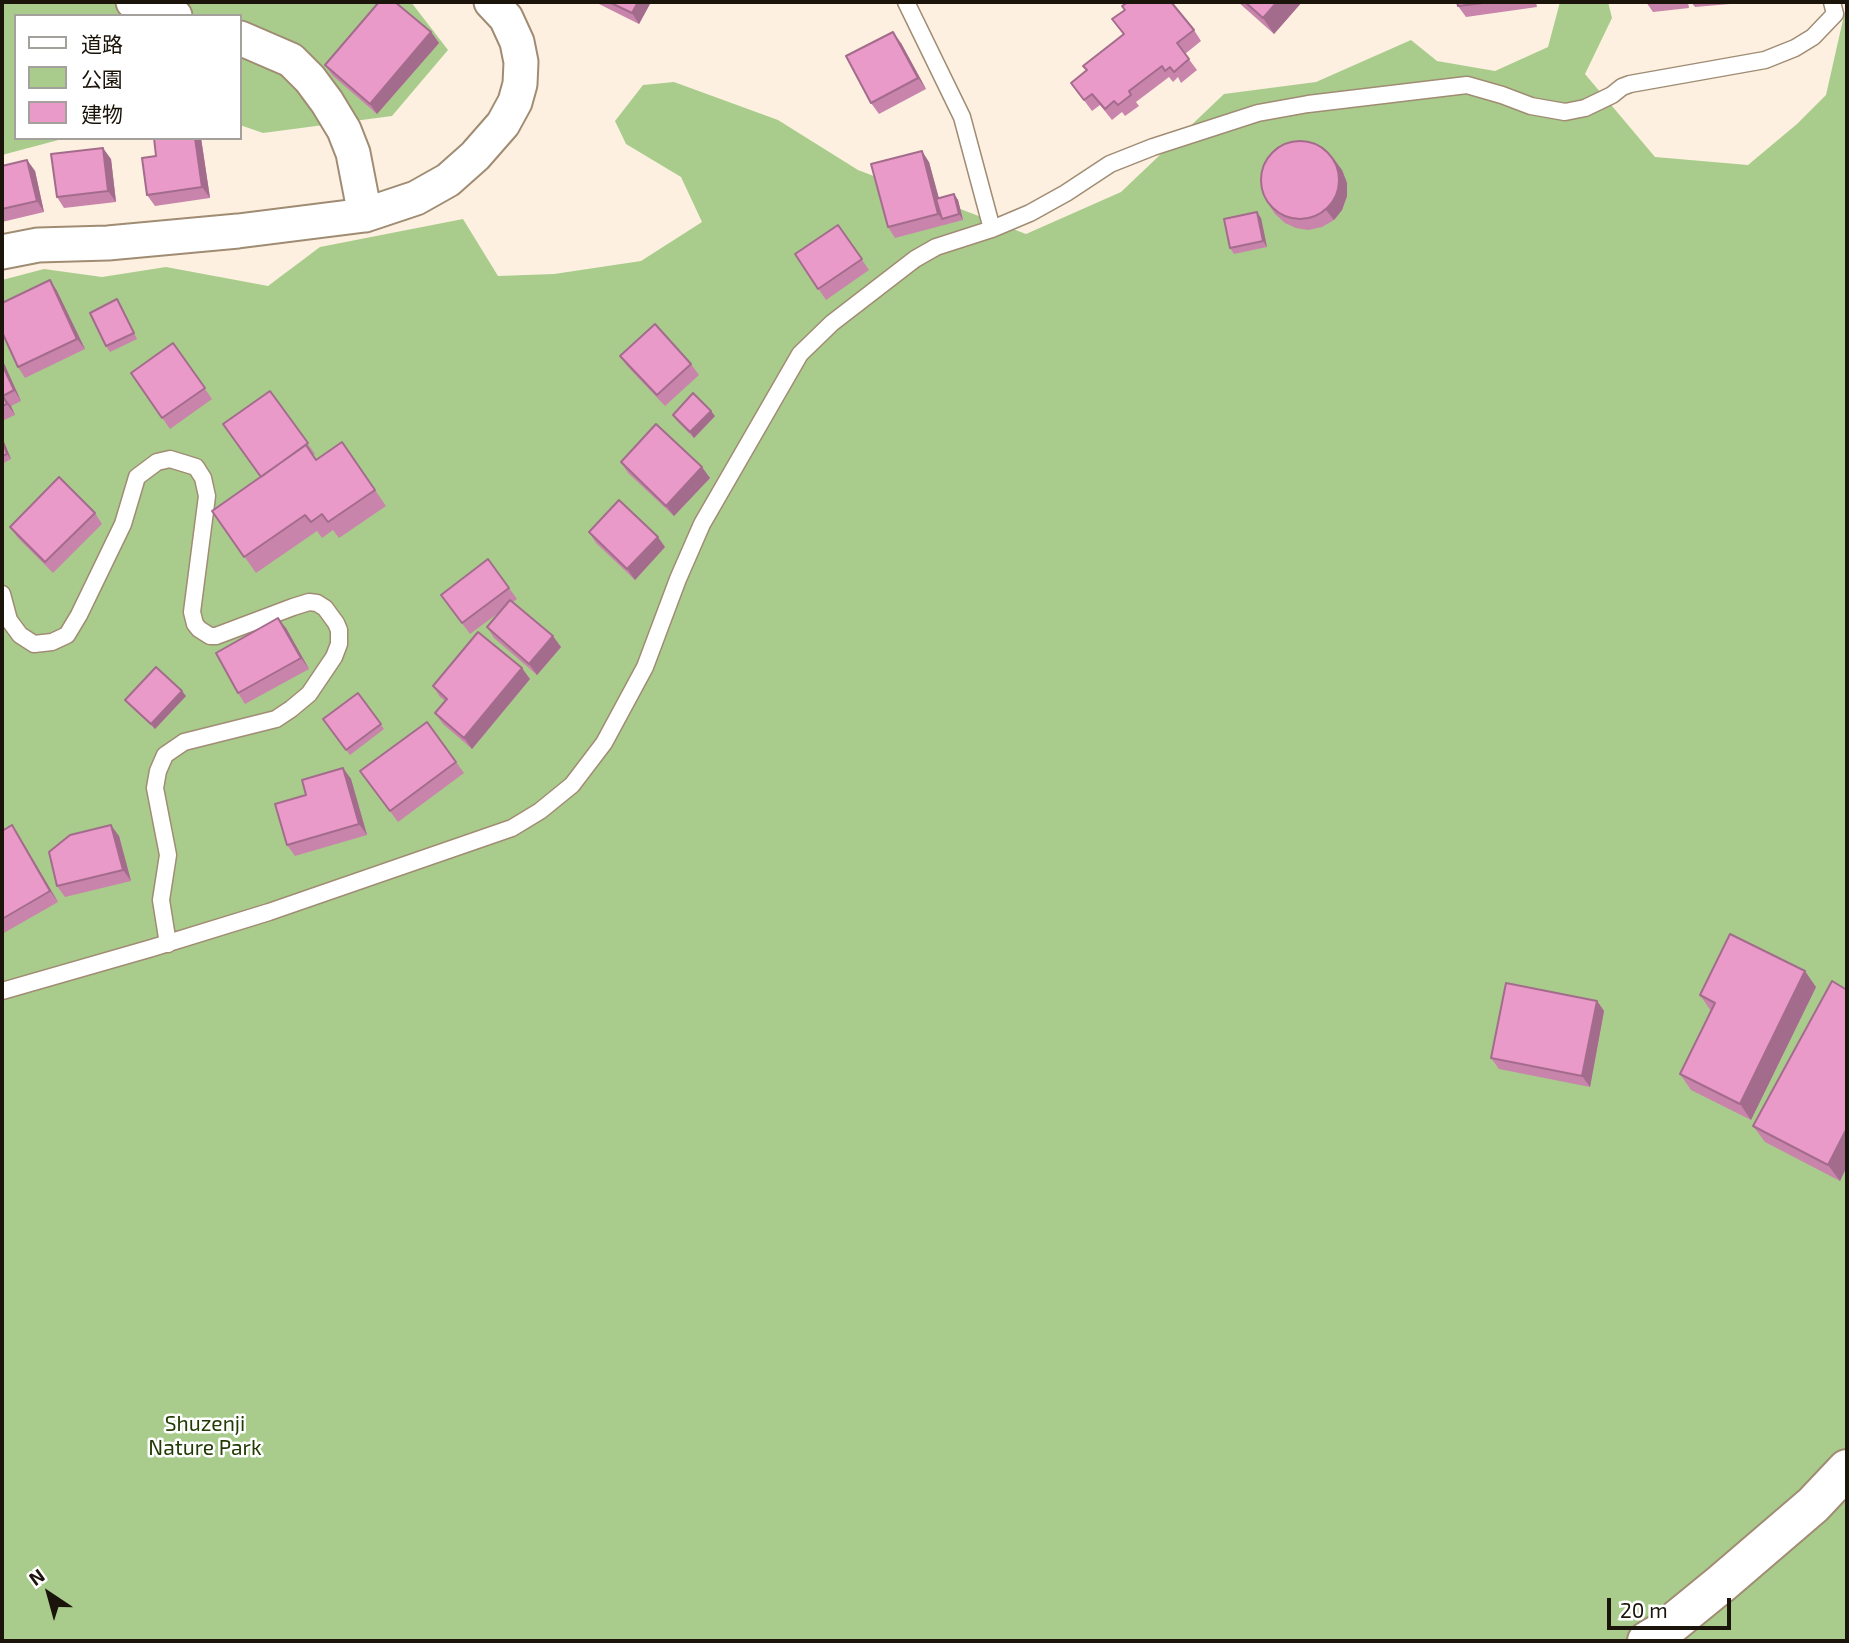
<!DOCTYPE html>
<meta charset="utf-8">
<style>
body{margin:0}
#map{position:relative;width:1849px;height:1643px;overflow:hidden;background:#fdf0e0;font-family:"Exo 2","Noto Sans JP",sans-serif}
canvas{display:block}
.frame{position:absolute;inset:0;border:4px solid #1b140a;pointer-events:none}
.legend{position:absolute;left:14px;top:14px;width:228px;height:126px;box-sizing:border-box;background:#fff;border:2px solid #a4a19d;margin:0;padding:9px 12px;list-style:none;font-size:21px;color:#1b140a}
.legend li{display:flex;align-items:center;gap:14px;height:35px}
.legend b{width:35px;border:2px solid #a4a19d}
.north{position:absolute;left:14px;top:1559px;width:70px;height:70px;-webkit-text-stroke:5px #fff;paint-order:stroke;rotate:324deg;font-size:19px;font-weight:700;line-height:28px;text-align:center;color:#1b140a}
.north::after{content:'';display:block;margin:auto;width:24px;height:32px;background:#1b140a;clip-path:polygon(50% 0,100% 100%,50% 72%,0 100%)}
.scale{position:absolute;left:1607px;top:1598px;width:124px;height:32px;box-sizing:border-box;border:4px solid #1b140a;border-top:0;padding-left:9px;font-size:21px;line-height:24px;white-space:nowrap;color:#1b140a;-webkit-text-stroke:5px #fff;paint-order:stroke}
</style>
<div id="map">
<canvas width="1849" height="1643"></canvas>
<div class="frame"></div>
<ul class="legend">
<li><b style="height:9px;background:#fff"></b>道路</li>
<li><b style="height:19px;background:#a9cc8d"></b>公園</li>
<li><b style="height:19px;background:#ea9ac8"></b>建物</li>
</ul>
<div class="north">N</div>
<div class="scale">20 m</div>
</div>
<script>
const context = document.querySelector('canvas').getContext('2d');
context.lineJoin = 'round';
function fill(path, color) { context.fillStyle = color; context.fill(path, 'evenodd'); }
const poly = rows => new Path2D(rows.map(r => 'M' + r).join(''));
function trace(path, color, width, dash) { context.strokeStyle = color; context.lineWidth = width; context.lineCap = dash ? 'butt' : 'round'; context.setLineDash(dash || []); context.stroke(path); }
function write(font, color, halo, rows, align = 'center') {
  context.font = font + ' "Exo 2",sans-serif'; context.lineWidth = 5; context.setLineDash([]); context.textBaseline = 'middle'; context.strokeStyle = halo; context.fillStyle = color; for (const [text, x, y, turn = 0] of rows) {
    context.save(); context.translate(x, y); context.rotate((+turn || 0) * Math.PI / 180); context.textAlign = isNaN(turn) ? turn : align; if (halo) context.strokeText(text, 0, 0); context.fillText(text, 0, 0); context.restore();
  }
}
fill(poly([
 [2,2,411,2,448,50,392,116,263,133,240,125,240,16,16,16,16,138,66,138,2,155],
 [1560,2,1608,2,1612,18,1585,74,1655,157,1748,165,1797,124,1826,95,1847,2,1847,1641,2,1641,2,280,44,269,102,277,166,267,268,286,320,247,463,219,498,276,554,274,641,261,702,222,681,177,626,144,615,121,643,85,674,82,778,120,858,170,1026,234,1121,192,1224,94,1316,82,1411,40,1437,61,1495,71,1548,47]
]), '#a9cc8d');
const service = poly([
 [992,229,1030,213,1066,193,1110,164,1153,147,1258,113,1308,104,1467,85,1502,95,1531,106,1565,112,1585,108,1612,95,1622,87,1630,84,1765,60,1795,48,1813,37,1835,14,1832,2],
 [2,594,9,620,20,635,34,644,52,642,67,635,79,615,123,524,137,477,157,462,170,459,196,467,203,478,207,496,192,612,195,624,199,629,210,636,216,636,293,607,309,602,317,603,325,608,336,623,339,630,339,644,334,657,309,694,291,709,276,719,184,742,165,755,158,771,155,788,168,855,161,900,168,944],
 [2,991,152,948,269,912,512,828,540,811,572,785,604,743,645,667,678,579,702,524,800,354,832,323,915,259,936,247,992,229,962,117,906,2]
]);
const minor = poly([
 [133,2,175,16],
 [240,38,291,60,310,79,327,102,344,130,353,153,365,215],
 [2,252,38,245,108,243,238,231,365,215,416,198,448,180,475,156,503,124,515,102,520,84,521,62,517,42,506,18,491,2]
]);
const tertiary = poly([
 [1647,1641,1662,1632,1722,1583,1813,1505,1847,1469]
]);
trace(service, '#a08c73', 19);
trace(minor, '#a08c73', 37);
trace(tertiary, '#a08c73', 42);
trace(service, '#fff', 16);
trace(minor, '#fff', 33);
trace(tertiary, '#fff', 38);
fill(poly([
 [595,2,651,2,639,24],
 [1238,2,1302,2,1274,34],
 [1457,2,1536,2,1537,7,1466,17,1458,6],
 [1646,2,1688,2,1689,8,1653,12],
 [1691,2,1753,2,1695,7],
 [1112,19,1194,30,1201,41,1185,54,1197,70,1181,83,1178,77,1173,82,1169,77,1136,102,1139,106,1125,116,1122,112,1112,120,1100,105,1092,111,1071,83,1087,70,1123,34],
 [431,32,439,43,377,114,333,76,325,65],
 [901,43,926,89,879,114,871,103],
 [201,138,210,198,155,206,147,195,156,156],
 [111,159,116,202,64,208,57,197],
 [27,160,35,171,44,212,2,222,2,166],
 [929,162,939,198,954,194,958,200,963,220,895,238,888,227],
 [1342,170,1347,183,1347,196,1342,210,1334,220,1322,227,1308,230,1296,228,1285,223,1275,214,1268,203],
 [1261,218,1267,247,1234,254,1230,248],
 [838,225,869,270,826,300,795,254],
 [50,280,57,291,85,349,25,378,18,367],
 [121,305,137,339,110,352,106,346],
 [173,343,212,399,170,429,131,373],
 [620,356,691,364,699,375,665,406,628,367],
 [2,359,21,401,11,406,15,415,2,421],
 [270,391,315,454,313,455,316,460,342,442,386,506,339,538,333,530,322,538,317,531,256,573,212,511,261,477],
 [673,415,715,416,694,438,676,420],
 [2,437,11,459,2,464],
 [621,462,710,478,674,516,628,473],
 [95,513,102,524,53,573,18,538,10,527],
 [589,532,665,547,635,580,596,543],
 [488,559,517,599,513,602,561,647,537,675,494,638,487,627,501,611,470,634,441,595],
 [286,628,309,669,245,704,238,693],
 [530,679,472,749,443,724,435,713,445,701,440,697,433,686],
 [358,693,384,729,350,755,323,719],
 [186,696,155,729,129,705,125,700],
 [427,722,464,773,398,822,360,771],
 [343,768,351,779,367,835,295,856,287,845,306,795],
 [2,831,19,836,58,902,2,934],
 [119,836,131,881,65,897,57,886],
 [1816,987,1751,1120,1691,1090,1680,1074,1711,1011,1700,995],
 [1847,990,1847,1166,1840,1181,1765,1142,1753,1126],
 [1597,1001,1604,1011,1590,1087,1499,1069,1491,1058]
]), '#c984ac');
fill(poly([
 [638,2,651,2,639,24,632,13],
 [1277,2,1302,2,1274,34,1263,18],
 [431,32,439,43,377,114,370,104],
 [893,32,901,43,926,89,918,78],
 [195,138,201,138,210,198,202,187],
 [103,148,111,159,116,202,108,191],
 [922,151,929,162,944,218,942,219,938,214],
 [1334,159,1342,170,1347,183,1347,196,1342,210,1334,220,1326,210],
 [27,160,35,171,44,212,37,201],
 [954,194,958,200,963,220,959,214],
 [1257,212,1261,218,1267,247,1263,241],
 [50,280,57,291,85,349,77,339],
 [2,359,21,401,14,390,2,364],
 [3,396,11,406,15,415,7,404],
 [711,411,715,416,694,438,690,432],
 [2,437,11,459,7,454,2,440],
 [702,467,710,478,674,516,666,506],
 [658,537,665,547,635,580,627,569],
 [278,618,286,628,309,669,301,658],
 [553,636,561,647,537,675,529,664],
 [522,668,530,679,472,749,464,738],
 [182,691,186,696,155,729,151,724],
 [343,768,351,779,367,835,359,824],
 [12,825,19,836,58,902,50,891],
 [111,825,119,836,131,881,123,870],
 [1805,971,1816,987,1751,1120,1740,1104],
 [1597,1001,1604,1011,1590,1087,1582,1076],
 [1847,1128,1847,1166,1840,1181,1828,1165]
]), '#a46c8c');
const building = poly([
 [379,2,395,2,431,32,370,104,325,65,379,2],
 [609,2,638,2,632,13,609,2],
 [1128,2,1171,2,1194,30,1177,43,1189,59,1174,72,1170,67,1165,71,1162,66,1129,91,1131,95,1118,105,1114,101,1105,109,1092,94,1084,100,1071,83,1087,70,1083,66,1124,34,1112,19,1125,10,1122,6,1128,2],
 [1245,2,1277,2,1263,18,1245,2],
 [1457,2,1492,2,1458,6,1457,2],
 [893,32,918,78,871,103,846,56,893,32],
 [154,138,195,138,202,187,147,195,142,158,156,156,154,138],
 '1261 180a39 39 0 1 1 78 0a39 39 0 1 1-78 0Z',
 [103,148,108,191,57,197,51,154,103,148],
 [922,151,938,214,888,227,871,164,922,151],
 [27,160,37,201,2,209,2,166,27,160],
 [954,194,959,214,942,219,936,199,954,194],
 [1257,212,1263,241,1230,248,1224,219,1257,212],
 [838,225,862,259,818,289,795,254,838,225],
 [50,280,77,339,18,367,2,332,2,303,50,280],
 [117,299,134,333,106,346,90,313,117,299],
 [655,324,691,364,657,395,620,356,655,324],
 [173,343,205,388,162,418,131,373,173,343],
 [2,364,14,390,3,396,7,404,2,406,2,364],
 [270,391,308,443,261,477,223,424,270,391],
 [693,393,711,411,690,432,673,415,693,393],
 [656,424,702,467,666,506,621,462,656,424],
 [2,440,7,454,2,456,2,440],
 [342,442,375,490,328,522,322,514,311,522,305,515,244,557,212,511,306,445,316,460,342,442],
 [59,477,95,513,45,562,10,527,59,477],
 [619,500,658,537,627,569,589,532,619,500],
 [488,559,509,588,462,623,441,595,488,559],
 [510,600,553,636,529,664,487,627,510,600],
 [278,618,301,658,238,693,216,653,278,618],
 [478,632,522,668,464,738,435,713,447,699,433,686,478,632],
 [156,667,182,691,151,724,125,700,156,667],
 [358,693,381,724,346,750,323,719,358,693],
 [427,722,456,762,390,811,360,771,427,722],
 [343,768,359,824,287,845,275,804,306,795,302,780,343,768],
 [12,825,50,891,2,919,2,831,12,825],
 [111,825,123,870,57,886,49,852,70,835,111,825],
 [1730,934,1805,971,1740,1104,1680,1074,1715,1003,1700,995,1730,934],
 [1832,981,1847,990,1847,1128,1828,1165,1753,1126,1832,981],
 [1506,983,1597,1001,1582,1076,1491,1058,1506,983]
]);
fill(building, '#ea9ac8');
trace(building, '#a46c8c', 2);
write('21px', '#223b04', '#fff', [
 ["Shuzenji",205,1424],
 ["Nature Park",205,1448]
]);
</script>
